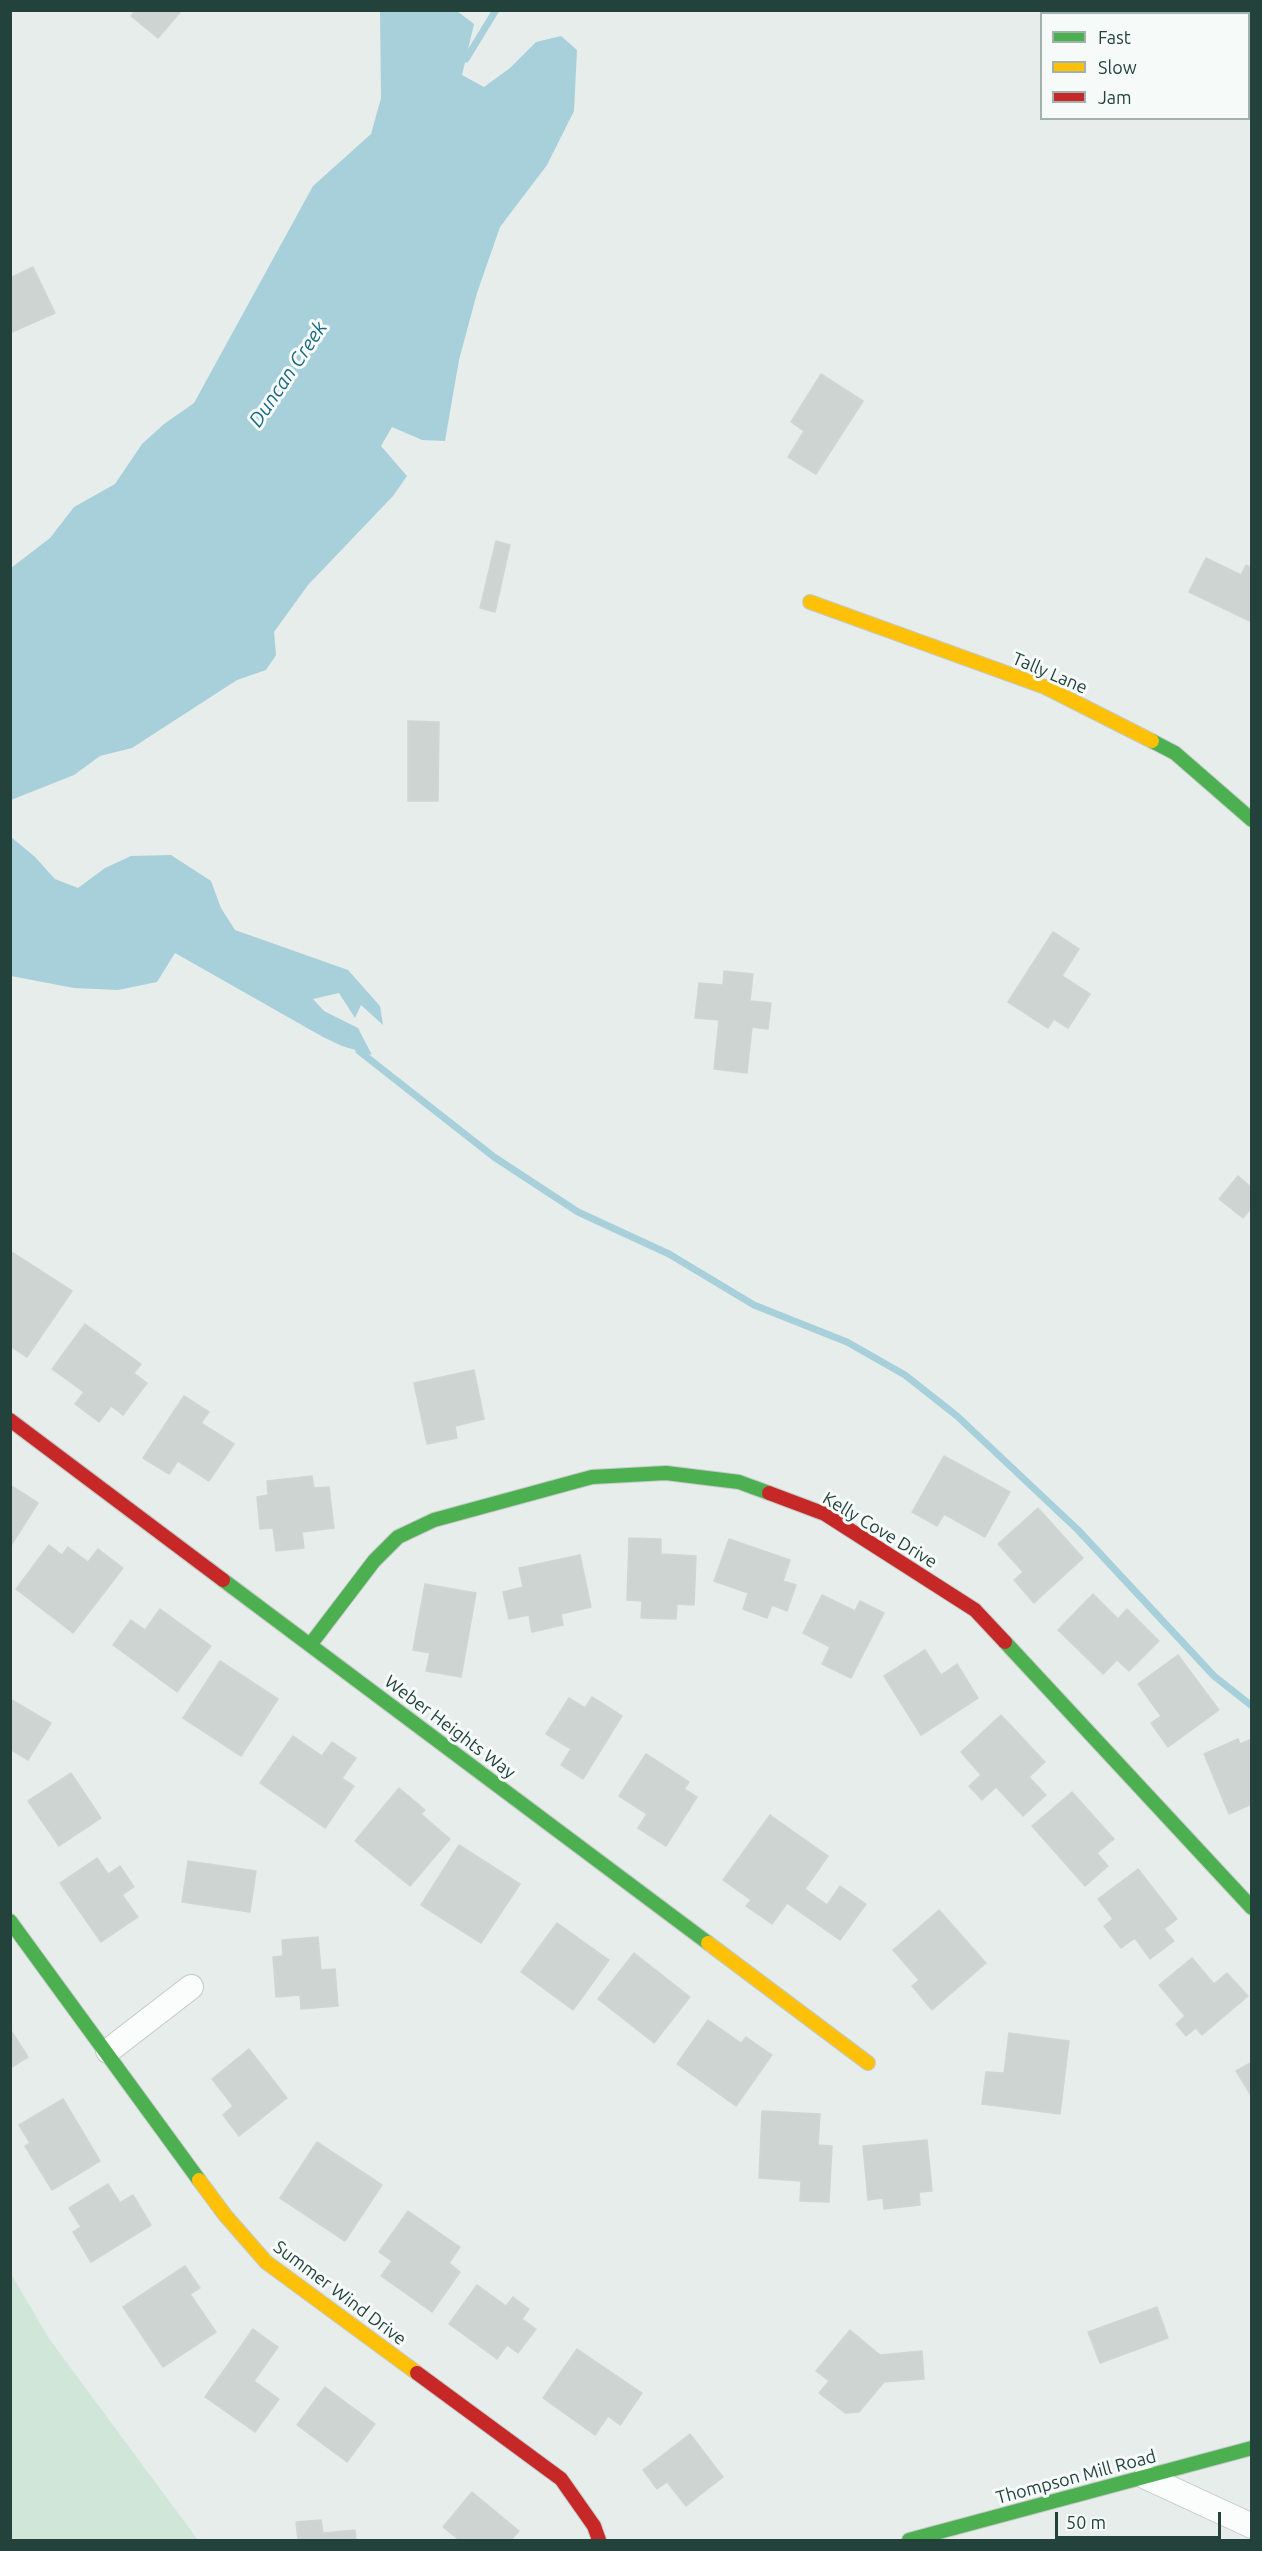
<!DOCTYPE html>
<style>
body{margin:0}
#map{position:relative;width:1262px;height:2551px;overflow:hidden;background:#e7edea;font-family:Ubuntu,sans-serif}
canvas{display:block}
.frame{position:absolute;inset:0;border:12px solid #23423c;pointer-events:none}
.legend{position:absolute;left:1040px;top:12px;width:210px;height:108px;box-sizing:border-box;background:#f6fbf9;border:2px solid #a2b1ad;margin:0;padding:8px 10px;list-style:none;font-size:18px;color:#23423c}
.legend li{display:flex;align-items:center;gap:12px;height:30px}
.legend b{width:30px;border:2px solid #a2b1ad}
.scale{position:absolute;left:1055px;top:2512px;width:166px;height:27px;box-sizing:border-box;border:3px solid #23423c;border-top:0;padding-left:8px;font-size:18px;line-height:21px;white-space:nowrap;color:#23423c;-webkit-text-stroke:4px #f6fbf9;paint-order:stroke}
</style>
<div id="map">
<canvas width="1262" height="2551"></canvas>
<div class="frame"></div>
<ul class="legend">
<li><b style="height:8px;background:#4caf50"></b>Fast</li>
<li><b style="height:8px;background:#ffc107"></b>Slow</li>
<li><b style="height:8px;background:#c62828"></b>Jam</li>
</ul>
<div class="scale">50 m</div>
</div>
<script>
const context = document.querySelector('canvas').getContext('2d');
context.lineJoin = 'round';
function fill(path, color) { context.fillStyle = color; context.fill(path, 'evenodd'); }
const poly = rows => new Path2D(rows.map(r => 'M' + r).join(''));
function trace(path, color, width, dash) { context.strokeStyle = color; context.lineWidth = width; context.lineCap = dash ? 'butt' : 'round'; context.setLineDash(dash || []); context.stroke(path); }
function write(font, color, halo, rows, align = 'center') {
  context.font = font + ' Ubuntu,sans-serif'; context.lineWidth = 6; context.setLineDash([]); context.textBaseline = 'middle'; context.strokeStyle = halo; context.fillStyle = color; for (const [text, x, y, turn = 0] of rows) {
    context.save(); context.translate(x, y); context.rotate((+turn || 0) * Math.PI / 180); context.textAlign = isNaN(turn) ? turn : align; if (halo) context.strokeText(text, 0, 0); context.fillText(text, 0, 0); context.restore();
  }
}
fill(poly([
 [11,2274,50,2340,198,2540,11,2540]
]), '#d0e6d8');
fill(poly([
 [380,11,457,11,474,24,462,75,484,87,510,68,536,42,561,36,577,50,574,111,547,165,500,227,477,293,459,360,445,441,422,440,392,427,381,446,407,476,393,496,308,585,274,632,276,655,266,670,237,680,132,748,100,756,74,775,11,800,11,568,50,538,74,507,115,484,142,444,164,424,194,403,313,186,371,134,381,98],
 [11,837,35,857,55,879,78,888,105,868,131,856,171,855,211,881,221,908,235,930,348,970,380,1006,383,1025,361,1005,355,1018,339,993,313,999,324,1011,358,1028,372,1055,342,1046,323,1037,175,953,157,982,118,990,74,988,11,976]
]), '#a7d0db');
trace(poly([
 [466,59,496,10],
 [359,1051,494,1157,578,1212,669,1254,754,1305,847,1342,905,1375,957,1416,1078,1530,1214,1676,1252,1706]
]), '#a7d0db', 7);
const building = poly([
 [136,10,182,10,158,38,131,16,136,10],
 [33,267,55,313,10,333,10,278,33,267],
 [821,374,863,401,816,474,788,457,804,431,791,422,821,374],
 [496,541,510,545,495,612,480,608,496,541],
 [1206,558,1241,575,1246,565,1252,568,1252,622,1189,592,1206,558],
 [408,721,439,722,438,801,408,801,408,721],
 [1053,932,1079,949,1062,976,1090,994,1068,1028,1054,1019,1048,1028,1008,1002,1053,932],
 [724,971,753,974,750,1001,771,1003,768,1029,752,1027,747,1073,714,1069,719,1020,695,1018,699,983,723,985,724,971],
 [1238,1176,1252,1188,1252,1207,1243,1218,1219,1199,1238,1176],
 [10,1251,72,1291,27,1357,10,1346,10,1251],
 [85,1324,141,1364,134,1373,147,1383,123,1415,111,1406,99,1422,75,1404,84,1392,52,1369,85,1324],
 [474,1370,484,1419,455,1426,457,1438,427,1444,414,1383,474,1370],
 [184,1396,209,1412,201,1423,234,1444,209,1481,178,1461,169,1474,143,1458,184,1396],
 [944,1456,1010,1492,985,1537,944,1514,937,1526,912,1512,944,1456],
 [312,1476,314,1488,329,1487,334,1528,302,1532,304,1548,276,1551,273,1528,260,1529,257,1497,268,1495,267,1481,312,1476],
 [10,1485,38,1503,10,1547,10,1485],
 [1038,1508,1083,1558,1034,1603,1014,1580,1023,1572,998,1544,1038,1508],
 [629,1538,661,1539,661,1554,696,1556,694,1605,677,1604,676,1619,641,1618,642,1601,627,1600,629,1538],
 [729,1539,790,1560,783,1581,796,1585,787,1611,772,1605,767,1618,743,1609,748,1593,714,1581,729,1539],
 [49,1545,62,1555,68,1547,88,1562,98,1549,123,1568,73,1633,16,1589,49,1545],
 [580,1555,591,1607,561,1614,563,1625,532,1632,529,1615,509,1619,503,1592,523,1587,519,1568,580,1555],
 [425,1584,476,1593,461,1677,426,1671,430,1653,413,1650,425,1584],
 [1093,1594,1118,1619,1127,1609,1159,1641,1129,1671,1117,1660,1103,1674,1058,1630,1093,1594],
 [822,1595,855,1611,860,1601,884,1613,851,1678,822,1664,830,1647,803,1633,822,1595],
 [160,1609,211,1646,177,1692,113,1645,131,1620,145,1630,160,1609],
 [925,1650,941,1675,957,1664,978,1698,921,1735,884,1676,925,1650],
 [1178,1655,1219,1710,1168,1747,1151,1723,1161,1716,1138,1684,1178,1655],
 [220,1661,278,1699,241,1756,183,1718,220,1661],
 [592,1697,622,1716,583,1779,561,1765,571,1749,546,1734,569,1698,585,1708,592,1697],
 [10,1699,51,1723,28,1760,10,1749,10,1699],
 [1001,1715,1045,1762,1029,1777,1046,1795,1023,1816,996,1787,982,1800,969,1786,981,1775,961,1752,1001,1715],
 [293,1736,322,1756,332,1742,356,1758,342,1778,354,1786,325,1828,260,1783,293,1736],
 [1238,1739,1240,1744,1252,1739,1252,1804,1229,1814,1204,1754,1238,1739],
 [646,1754,689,1782,684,1789,697,1797,666,1846,638,1828,647,1814,619,1796,646,1754],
 [71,1773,101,1818,59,1846,28,1801,71,1773],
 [399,1788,425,1810,421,1814,450,1839,410,1886,355,1841,399,1788],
 [1072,1792,1114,1839,1097,1853,1108,1866,1085,1886,1032,1826,1072,1792],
 [770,1815,828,1856,805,1889,827,1905,840,1886,866,1904,840,1940,787,1903,772,1924,746,1906,751,1900,723,1880,770,1815],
 [459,1845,520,1884,481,1943,421,1905,459,1845],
 [97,1858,108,1874,120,1866,134,1887,122,1895,138,1917,101,1942,60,1883,97,1858],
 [188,1861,256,1871,250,1912,182,1902,188,1861],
 [1138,1869,1177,1919,1164,1929,1174,1941,1150,1959,1135,1938,1121,1948,1104,1926,1113,1919,1098,1899,1138,1869],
 [939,1910,986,1963,932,2010,912,1986,919,1980,893,1950,939,1910],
 [557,1923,609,1960,573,2010,521,1972,557,1923],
 [318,1937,321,1970,335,1969,338,2006,301,2009,300,1995,276,1997,273,1957,283,1956,282,1940,318,1937],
 [634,1953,690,1997,654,2043,598,1999,634,1953],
 [1192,1958,1214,1984,1227,1973,1248,1996,1202,2035,1196,2028,1186,2036,1176,2024,1185,2016,1159,1985,1192,1958],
 [708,2020,741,2043,746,2037,772,2055,736,2106,677,2064,708,2020],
 [12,2032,28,2057,10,2068,10,2033,12,2032],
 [1009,2033,1069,2041,1060,2114,982,2104,986,2072,1004,2073,1009,2033],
 [249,2049,287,2098,239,2136,223,2115,233,2106,212,2079,249,2049],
 [1252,2062,1252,2097,1236,2071,1252,2062],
 [63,2099,100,2161,52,2190,25,2146,30,2143,19,2125,63,2099],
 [762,2111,820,2114,818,2145,832,2146,829,2202,800,2201,801,2181,759,2178,762,2111],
 [927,2140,932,2191,919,2192,920,2205,884,2209,883,2198,868,2200,863,2146,927,2140],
 [317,2142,382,2185,345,2241,280,2198,317,2142],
 [108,2184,120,2203,133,2195,151,2225,91,2262,73,2232,81,2227,69,2208,108,2184],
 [408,2211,460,2247,449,2263,460,2272,432,2312,381,2276,392,2261,379,2252,408,2211],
 [185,2266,200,2288,190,2294,216,2332,163,2367,123,2307,185,2266],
 [477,2285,506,2306,513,2297,529,2309,522,2319,536,2329,518,2353,507,2345,497,2359,449,2324,477,2285],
 [1157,2307,1168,2338,1100,2363,1088,2332,1157,2307],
 [253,2329,278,2347,254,2381,279,2399,255,2432,205,2397,253,2329],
 [850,2330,880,2355,922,2351,924,2379,884,2382,859,2412,845,2413,819,2393,829,2381,816,2371,850,2330],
 [577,2349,642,2393,620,2425,608,2416,595,2435,543,2398,577,2349],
 [325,2387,375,2424,347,2462,297,2425,325,2387],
 [690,2434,723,2477,686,2506,667,2482,657,2489,643,2470,690,2434],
 [472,2492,519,2531,511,2540,459,2540,443,2527,472,2492],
 [321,2520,323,2533,355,2530,356,2540,298,2540,296,2522,321,2520]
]);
fill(building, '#ced4d2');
trace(building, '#d0d6d3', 1.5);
const street = poly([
 [108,2051,191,1987],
 [1146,2477,1252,2526]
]);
const fast = poly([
 [1152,741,1175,753,1252,820],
 [223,1580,708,1943],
 [1005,1642,1252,1908],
 [310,1645,374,1561,398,1537,434,1520,592,1477,666,1473,739,1482,769,1493],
 [10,1921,199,2180],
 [909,2540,1252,2448]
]);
const slow = poly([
 [810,602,1045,687,1152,741],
 [708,1943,868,2063],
 [199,2180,225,2215,266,2262,417,2373]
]);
const jam = poly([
 [10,1420,223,1580],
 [769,1493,825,1514,975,1610,1005,1642],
 [417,2373,561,2479,594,2526,599,2540]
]);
trace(street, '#c4cac8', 26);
trace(fast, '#c3cac8', 16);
trace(slow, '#c3cac8', 16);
trace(jam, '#c3cac8', 16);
trace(street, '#fbfcfc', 24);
trace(fast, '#4caf50', 14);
trace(slow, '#ffc107', 14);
trace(jam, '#c62828', 14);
write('18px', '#23423c', '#f6fbf9', [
 ["Tally Lane",1050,673,23],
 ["Kelly Cove Drive",880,1530,31],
 ["Weber Heights Way",450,1727,37],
 ["Summer Wind Drive",340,2293,37],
 ["Thompson Mill Road",1076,2477,-15]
]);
write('italic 20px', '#1a6881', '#f6fbf9', [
 ["Duncan Creek",288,374,-56]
]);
</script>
